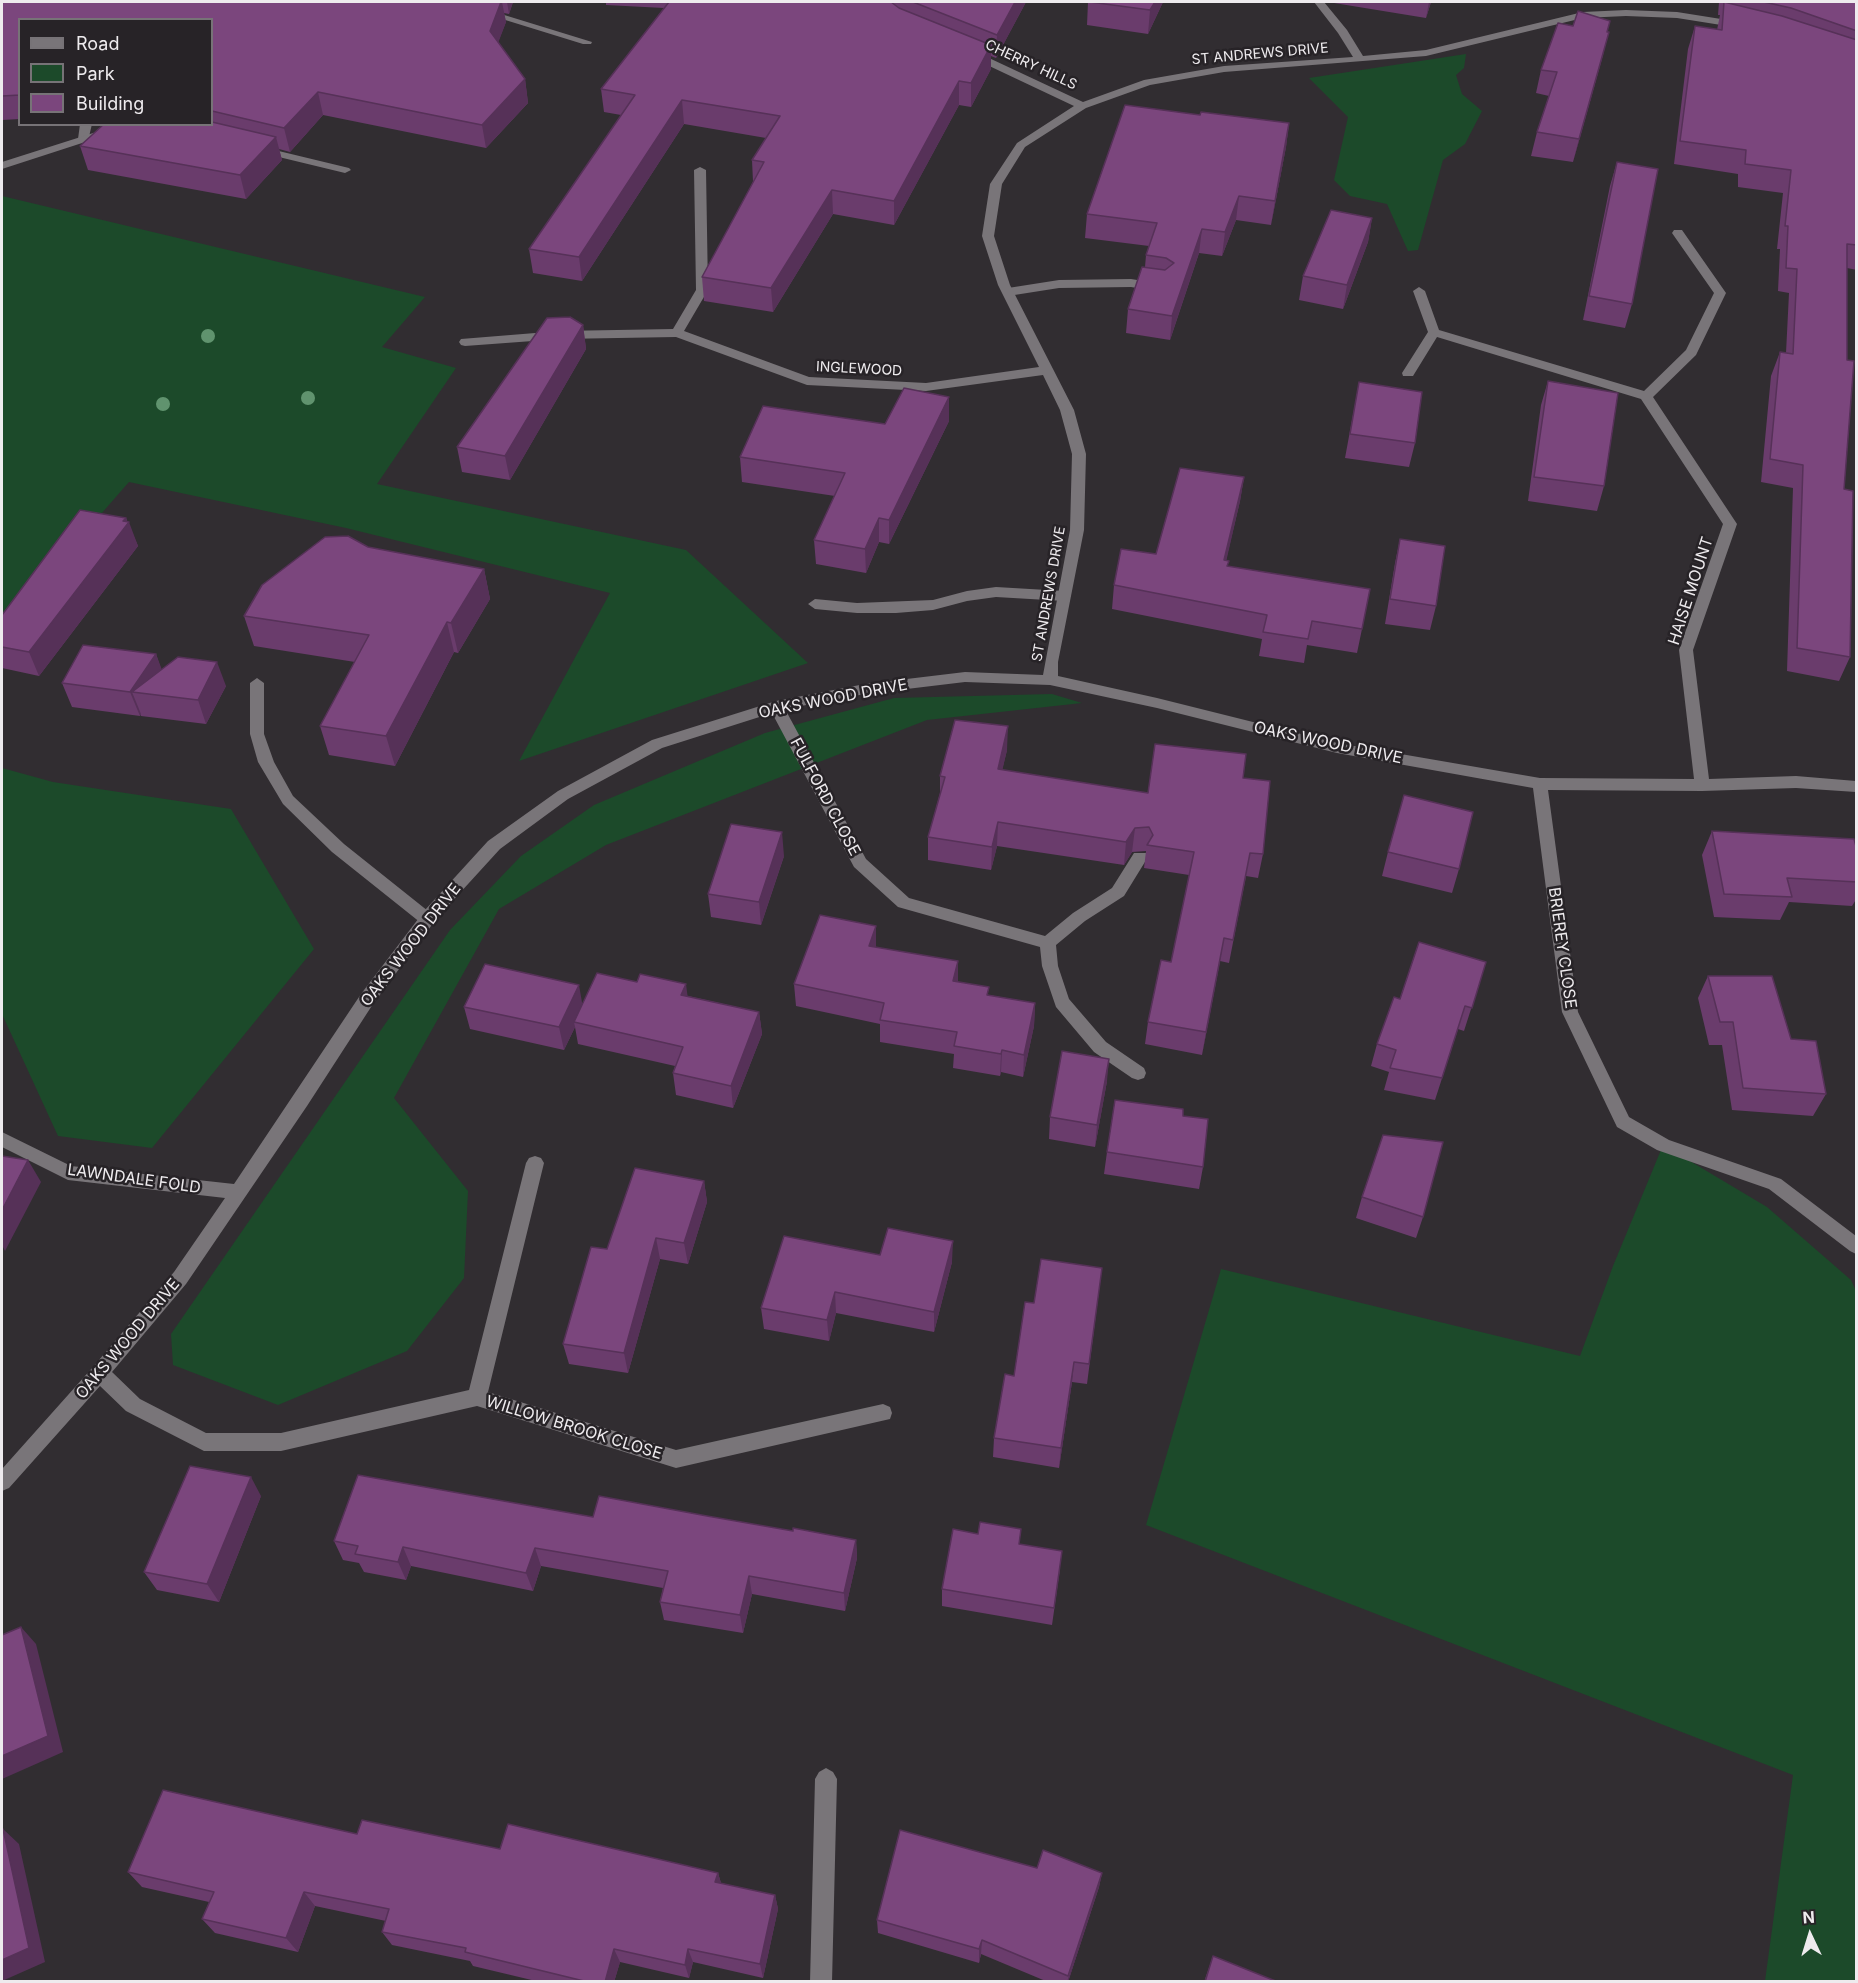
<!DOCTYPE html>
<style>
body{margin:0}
#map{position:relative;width:1858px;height:1983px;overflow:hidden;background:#312d31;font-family:Inter,sans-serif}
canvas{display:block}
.frame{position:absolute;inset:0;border:3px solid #eeebee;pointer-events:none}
.legend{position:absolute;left:18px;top:18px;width:195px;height:108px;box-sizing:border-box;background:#272327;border:2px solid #777377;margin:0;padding:8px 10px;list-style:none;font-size:18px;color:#eeebee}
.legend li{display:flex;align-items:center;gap:12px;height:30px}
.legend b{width:30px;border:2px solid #777377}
.north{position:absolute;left:1780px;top:1905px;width:60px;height:60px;-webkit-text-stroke:4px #272327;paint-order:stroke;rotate:356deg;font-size:16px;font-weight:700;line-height:24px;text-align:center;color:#eeebee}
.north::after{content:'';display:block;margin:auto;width:21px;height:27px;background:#eeebee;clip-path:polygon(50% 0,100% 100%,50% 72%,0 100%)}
</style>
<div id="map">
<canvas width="1858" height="1983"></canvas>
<div class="frame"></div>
<ul class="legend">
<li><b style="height:8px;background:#797579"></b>Road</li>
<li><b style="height:16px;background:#1c4a2a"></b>Park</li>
<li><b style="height:16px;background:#7b467d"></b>Building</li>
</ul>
<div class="north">N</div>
</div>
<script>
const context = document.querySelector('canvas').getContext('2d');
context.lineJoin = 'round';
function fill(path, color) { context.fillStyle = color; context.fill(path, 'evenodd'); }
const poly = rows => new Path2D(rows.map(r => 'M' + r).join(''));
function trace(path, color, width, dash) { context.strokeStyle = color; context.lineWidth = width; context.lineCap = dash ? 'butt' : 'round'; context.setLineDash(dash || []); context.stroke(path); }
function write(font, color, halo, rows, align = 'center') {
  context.font = font + ' Inter,sans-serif'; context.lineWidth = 5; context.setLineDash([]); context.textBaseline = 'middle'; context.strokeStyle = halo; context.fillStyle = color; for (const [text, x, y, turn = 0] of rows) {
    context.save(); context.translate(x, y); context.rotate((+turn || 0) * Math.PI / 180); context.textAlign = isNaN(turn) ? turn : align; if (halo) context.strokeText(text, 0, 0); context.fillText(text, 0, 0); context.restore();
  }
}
fill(poly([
 [1466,54,1464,68,1456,75,1462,94,1482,111,1465,144,1443,160,1418,250,1408,251,1387,204,1350,196,1334,180,1348,117,1309,78],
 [2,196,425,297,382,347,456,368,377,484,686,550,808,663,519,761,610,593,346,528,129,482,2,627],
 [1052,694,1082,703,927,720,606,845,499,909,394,1098,468,1191,464,1278,407,1351,278,1405,173,1365,171,1334,450,930,521,856,594,805,765,733,894,698],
 [2,768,53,782,231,809,314,949,152,1148,58,1136,2,1014],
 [1663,1145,1767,1207,1851,1280,1856,1291,1856,1981,1765,1981,1793,1775,1146,1525,1221,1269,1580,1356,1613,1266]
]), '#1c4a2a');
fill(poly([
 [80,124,92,124,88,141,80,141,78,139,80,124],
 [1131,279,1156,283,1162,287,1156,291,1131,287,1059,288,1008,296,1002,292,1008,288,1059,280,1131,279],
 [996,587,1064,591,1071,596,1064,601,996,597,967,601,933,610,896,613,857,613,815,609,808,604,815,599,857,603,933,600,967,591,996,587],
 [257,678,264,683,264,734,274,762,293,796,344,844,433,915,435,919,433,923,427,925,421,923,332,852,283,804,258,762,250,734,250,683,257,678],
 [826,1768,833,1772,837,1779,832,1982,810,1982,815,1779,819,1772,826,1768]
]), '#797579');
fill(poly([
 [447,2,462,2,592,42,591,44,583,44,447,2],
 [1314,2,1324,2,1347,30,1363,56,1426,50,1583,12,1626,10,1677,12,1740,22,1745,25,1740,28,1677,18,1626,16,1583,18,1426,56,1224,72,1150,85,1086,108,1025,147,1002,184,994,236,1010,285,1074,410,1086,454,1084,530,1058,662,1058,676,1157,698,1337,743,1540,778,1694,779,1679,650,1723,524,1641,399,1437,337,1413,376,1403,376,1402,373,1428,332,1413,291,1419,287,1425,291,1439,330,1644,391,1686,350,1714,293,1672,233,1674,230,1682,230,1726,293,1696,355,1653,397,1737,524,1693,650,1709,779,1796,776,1856,781,1856,792,1796,788,1702,791,1548,790,1578,1012,1629,1117,1669,1140,1781,1179,1856,1236,1856,1254,1850,1251,1769,1189,1657,1150,1617,1127,1562,1012,1533,788,1337,753,1157,708,1050,685,965,682,865,694,785,709,866,859,909,898,1045,936,1073,913,1112,888,1134,853,1146,853,1148,857,1124,896,1085,921,1056,945,1058,966,1069,999,1106,1042,1144,1068,1146,1073,1144,1078,1138,1080,1132,1078,1094,1052,1056,1007,1042,966,1040,947,898,907,854,867,772,713,662,748,568,799,500,849,437,918,373,1004,307,1106,186,1284,112,1372,140,1399,206,1433,281,1433,469,1390,526,1163,529,1158,535,1156,541,1158,544,1163,488,1392,676,1450,883,1404,890,1407,892,1413,890,1419,676,1468,477,1406,281,1451,204,1451,126,1411,100,1386,9,1488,2,1491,2,1469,93,1367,174,1272,225,1198,68,1180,2,1147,2,1132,71,1166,234,1184,361,994,425,910,488,841,558,791,652,740,776,701,865,684,965,672,1043,675,1070,530,1072,454,1060,410,1043,375,926,391,807,385,676,337,560,339,465,346,461,345,459,342,461,339,560,331,673,329,696,290,694,170,700,167,706,170,708,290,684,331,809,377,926,383,1039,367,998,285,982,236,990,184,1017,143,1074,106,966,55,966,51,974,51,1083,102,1144,80,1224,66,1353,57,1338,33,1314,2],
 [112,127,118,130,116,132,2,169,2,162,112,127],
 [258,146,349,168,351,170,345,173,254,151,252,149,258,146]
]), '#797579');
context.fillStyle = '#60936e';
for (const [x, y] of [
 [208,336],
 [308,398],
 [163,404]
]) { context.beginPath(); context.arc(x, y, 7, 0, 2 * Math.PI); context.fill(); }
fill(poly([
 [2,2,513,2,509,14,504,13,506,22,498,42,525,79,528,103,486,148,323,115,290,152,279,149,282,160,246,199,88,170,80,146,212,124,212,20,20,20,20,119,2,120],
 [606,2,1026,2,996,58,991,56,991,69,971,107,959,105,894,225,833,214,773,312,704,301,702,277,753,182,752,160,766,138,684,124,582,281,533,273,529,249,621,115,604,112,601,89,664,8,606,5],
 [1088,2,1163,2,1148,34,1087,25],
 [1328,2,1431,2,1426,18],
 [1719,2,1857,2,1857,270,1847,268,1844,489,1850,657,1839,681,1787,671,1793,488,1761,482,1771,376,1780,352,1786,353,1789,293,1778,291,1780,249,1777,249,1783,193,1738,187,1738,174,1674,164,1688,49,1695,26,1717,30,1720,15,1718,15],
 [1607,32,1603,55,1573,162,1531,156,1537,132,1549,96,1536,93,1541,70],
 [1200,115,1289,123,1286,147,1271,225,1236,220,1222,256,1199,253,1170,340,1126,333,1128,309,1145,267,1146,255,1149,246,1085,238,1087,214],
 [1617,162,1632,304,1625,328,1583,320,1610,186],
 [1372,218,1368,242,1343,309,1299,300,1303,276],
 [583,325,586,349,510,480,462,472,457,447],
 [1548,381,1604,486,1597,511,1528,501,1541,405],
 [1359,382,1415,443,1409,467,1345,458],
 [949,421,889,544,879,542,866,573,816,564,814,540,835,496,742,482,740,457,885,424],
 [1244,477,1240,501,1226,560,1228,566,1362,629,1357,653,1307,645,1304,663,1259,656,1262,639,1112,609,1114,585,1156,554],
 [126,518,138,546,39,676,2,668,2,615],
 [1400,539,1436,606,1430,630,1385,624,1395,563],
 [368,547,484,569,490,599,458,653,454,652,395,766,329,755,320,726,355,662,254,646,244,616],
 [156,654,161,669,226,686,206,724,141,716,141,714,140,716,72,707,62,683],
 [1007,750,1002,770,1148,793,1243,778,1263,854,1258,878,1246,876,1229,963,1220,961,1202,1055,1145,1044,1148,1022,1171,962,1189,875,1144,868,1146,851,1132,852,1124,865,997,846,991,870,928,860,928,837,940,793,940,776],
 [1712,831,1857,850,1857,898,1852,906,1789,902,1780,920,1714,917,1702,855],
 [1388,852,1459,869,1452,893,1382,876],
 [784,856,761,925,711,917,708,894],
 [876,926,876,947,989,995,1035,1003,1034,1026,1023,1077,1001,1072,1000,1076,953,1068,954,1054,880,1042,880,1024,796,1006,794,984],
 [1486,962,1464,1031,1458,1029,1435,1100,1384,1090,1389,1072,1371,1066,1377,1044,1400,999],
 [1708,976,1791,1039,1826,1094,1813,1116,1732,1110,1722,1045,1709,1045,1698,998],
 [688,996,759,1012,762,1034,733,1108,676,1095,673,1073,675,1066,578,1044,575,1027,564,1050,470,1029,464,1007,582,1003],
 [1107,1081,1095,1147,1049,1139,1050,1117],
 [1183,1116,1203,1167,1199,1189,1104,1174,1107,1152],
 [704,1181,707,1202,688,1264,660,1259,628,1373,569,1364,563,1344],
 [1362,1197,1423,1217,1416,1238,1356,1218],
 [880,1255,952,1262,934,1332,836,1313,829,1341,764,1329,761,1308],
 [1102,1268,1087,1384,1072,1382,1059,1468,993,1457,994,1438,1014,1376,1034,1303],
 [261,1496,219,1602,157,1590,144,1572],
 [707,1516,793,1531,856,1540,857,1558,845,1611,752,1594,743,1633,664,1620,660,1602,663,1588,541,1566,533,1591,411,1566,406,1580,364,1572,359,1563,343,1560,334,1541,593,1517],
 [1020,1544,1060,1569,1052,1625,942,1606,942,1589],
 [500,1849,718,1873,721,1883,775,1895,778,1909,763,1978,693,1962,689,1978,620,1962,614,1982,540,1982,473,1966,470,1961,392,1945,382,1932,386,1921,315,1906,298,1952,215,1933,202,1919,209,1902,142,1887,128,1872],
 [1037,1868,1102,1873,1099,1887,1068,1982,1048,1982,981,1954,979,1963,878,1933,877,1920],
 [1213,1956,1278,1982,1204,1982]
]), '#6a3c6c');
fill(poly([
 [501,2,502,2,506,22,494,54,490,31],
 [507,2,513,2,509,14],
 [1015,2,1026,2,996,58,997,35],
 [1155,2,1163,2,1148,34,1150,10],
 [1429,2,1431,2,1426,18],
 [1609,32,1603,55,1573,162,1579,139],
 [991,45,991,69,971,107,971,83],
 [525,79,528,103,486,148,482,125],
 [959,81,959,105,894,225,894,201],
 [318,92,323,115,290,152,284,128],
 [682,100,684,124,582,281,579,257],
 [1289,123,1286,147,1271,225,1275,201],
 [276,137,282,160,246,199,240,175],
 [832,190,833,214,773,312,771,288],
 [1239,196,1236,220,1222,256,1225,232],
 [1372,218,1368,242,1343,309,1347,285],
 [1202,229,1199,253,1170,340,1172,316],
 [583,325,586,349,510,480,505,456],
 [949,397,949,421,889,544,889,520],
 [1244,477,1240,501,1221,584,1224,560],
 [126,518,128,523,129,522,138,546,39,676,29,652],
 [879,518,879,542,866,573,865,549],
 [484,569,490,599,458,653,451,623],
 [447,622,454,652,395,766,386,736],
 [156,654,165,678,132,692,141,714,140,716,130,692],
 [217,662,226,686,206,724,198,700],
 [1008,726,1007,750,997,793,998,769],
 [998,822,997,846,991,870,992,847],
 [1135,828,1132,852,1124,865,1126,842],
 [782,832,784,856,761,925,759,902],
 [876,926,876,949,869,946],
 [1224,938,1220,961,1202,1055,1206,1032],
 [958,961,958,983,953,981],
 [686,984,689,1007,681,995],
 [579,985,583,1008,574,1022,575,1027,564,1050,559,1027],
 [1035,1003,1034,1026,1023,1077,1024,1055],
 [759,1012,762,1034,733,1108,731,1086],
 [1002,1050,1001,1072,1000,1076,1001,1054],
 [1109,1059,1107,1081,1095,1147,1097,1125],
 [28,1160,41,1182,5,1251,2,1245,2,1210],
 [704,1181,707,1202,688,1264,684,1243],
 [656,1238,660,1259,628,1373,624,1353],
 [953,1241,952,1262,934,1332,934,1312],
 [835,1292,836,1313,829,1341,827,1320],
 [1074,1362,1072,1382,1059,1468,1061,1448],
 [251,1477,261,1496,219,1602,207,1584],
 [856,1540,857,1558,845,1611,844,1593],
 [403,1547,411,1566,406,1580,398,1562],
 [535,1548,541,1566,533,1591,526,1573],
 [749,1576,752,1594,743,1633,740,1615],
 [21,1627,36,1644,63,1752,2,1779,2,1756],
 [3,1829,19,1844,45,1962,2,1981],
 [718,1873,722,1887,715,1882],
 [1102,1873,1099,1887,1068,1982,1067,1982],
 [304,1892,315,1906,298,1952,286,1938],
 [775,1895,778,1909,763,1978,760,1964],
 [982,1940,981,1954,979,1963,979,1949],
 [614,1949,620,1962,614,1982,605,1982],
 [688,1949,693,1962,689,1978,685,1965]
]), '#563158');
const building = poly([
 [2,2,501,2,490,31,525,79,482,125,318,92,284,128,212,111,212,20,20,20,20,95,2,96,2,2],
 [669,2,891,2,899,8,991,45,971,83,959,81,894,201,832,190,771,288,702,277,764,162,752,160,780,116,682,100,579,257,529,249,635,95,601,89,669,2],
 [913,2,1015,2,997,35,913,2],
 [1090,2,1155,2,1150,10,1090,2],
 [1724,2,1782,16,1857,40,1857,245,1847,244,1847,360,1854,361,1844,489,1853,491,1850,657,1797,648,1803,465,1770,459,1780,352,1793,354,1797,269,1786,268,1788,226,1785,226,1791,170,1745,164,1746,150,1680,141,1695,26,1722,30,1724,2],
 [1764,2,1857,2,1857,31,1791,8,1764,2],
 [1578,11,1610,21,1607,32,1609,32,1579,139,1537,132,1557,72,1541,70,1558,23,1573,26,1578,11],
 [1125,105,1200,115,1201,112,1289,123,1275,201,1239,196,1225,232,1202,229,1172,316,1128,309,1142,267,1165,270,1174,263,1166,258,1146,255,1157,223,1087,214,1125,105],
 [212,122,276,137,240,175,80,146,104,124,212,124,212,122],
 [1617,162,1658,169,1632,304,1589,296,1617,162],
 [1331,210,1372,218,1347,285,1303,276,1331,210],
 [570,317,583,325,505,456,457,447,547,318,570,317],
 [1548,381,1618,393,1604,486,1534,477,1548,381],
 [1359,382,1422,392,1415,443,1350,434,1359,382],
 [904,388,949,397,889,520,879,518,865,549,814,540,845,473,740,457,763,406,885,424,904,388],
 [1180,468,1244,477,1224,560,1229,561,1227,566,1370,589,1362,629,1312,621,1308,639,1263,632,1267,615,1114,585,1121,549,1156,554,1180,468],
 [80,510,126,518,123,521,129,522,29,652,2,647,2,615,80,510],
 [348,536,368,547,484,569,451,623,447,622,386,736,320,726,369,635,244,616,262,585,325,537,348,536],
 [1400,539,1445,546,1436,606,1390,599,1400,539],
 [83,645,156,654,130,692,62,683,83,645],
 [178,657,217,662,198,700,132,692,178,657],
 [955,720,1008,726,998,769,1148,793,1155,744,1246,754,1243,778,1270,781,1263,854,1250,853,1233,940,1224,938,1206,1032,1148,1022,1161,960,1171,962,1194,852,1147,845,1153,835,1149,827,1135,828,1126,842,998,822,992,847,928,837,945,777,940,776,955,720],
 [1404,795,1473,812,1459,869,1388,852,1404,795],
 [731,824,782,832,759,902,708,894,731,824],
 [1712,831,1854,839,1857,850,1857,882,1787,878,1792,897,1724,894,1712,831],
 [820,915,876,926,869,946,958,961,953,981,989,987,987,995,1035,1003,1024,1055,1002,1050,1001,1054,954,1046,957,1032,880,1020,884,1003,794,984,820,915],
 [1419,942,1486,962,1472,1008,1465,1006,1442,1078,1390,1068,1396,1050,1377,1044,1394,997,1400,999,1419,942],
 [485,964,579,985,559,1027,464,1007,485,964],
 [597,973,637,982,640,974,686,984,681,995,759,1012,731,1086,673,1073,683,1047,574,1022,597,973],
 [1708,976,1772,976,1791,1039,1816,1041,1826,1094,1743,1088,1733,1022,1720,1022,1708,976],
 [1062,1051,1109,1059,1097,1125,1050,1117,1062,1051],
 [1115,1100,1183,1109,1183,1116,1208,1119,1203,1167,1107,1152,1115,1100],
 [1383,1135,1443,1142,1423,1217,1362,1197,1383,1135],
 [2,1156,28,1160,2,1210,2,1156],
 [635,1168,704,1181,684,1243,656,1238,624,1353,563,1344,591,1247,607,1249,635,1168],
 [888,1228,953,1241,934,1312,835,1292,827,1320,761,1308,784,1236,880,1255,888,1228],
 [1041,1259,1102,1268,1089,1364,1074,1362,1061,1448,994,1438,1005,1374,1014,1376,1025,1302,1034,1303,1041,1259],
 [190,1466,251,1477,207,1584,144,1572,190,1466],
 [358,1475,593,1517,599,1496,707,1516,793,1531,793,1528,856,1540,844,1593,749,1576,740,1615,660,1602,668,1571,535,1548,526,1573,403,1547,398,1562,355,1554,358,1546,334,1541,358,1475],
 [980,1522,1021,1529,1019,1544,1062,1551,1054,1608,942,1589,953,1529,978,1534,980,1522],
 [21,1627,48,1736,2,1756,2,1635,21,1627],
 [163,1790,357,1834,362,1820,500,1849,508,1824,718,1873,715,1882,775,1895,760,1964,688,1949,685,1965,614,1949,605,1982,588,1982,465,1952,466,1948,382,1932,389,1909,304,1892,286,1938,202,1919,214,1892,128,1872,163,1790],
 [3,1829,29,1948,2,1960,2,1830,3,1829],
 [900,1830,1037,1868,1043,1850,1102,1873,1068,1976,982,1940,979,1949,877,1920,900,1830],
 [1213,1956,1278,1982,1205,1982,1213,1956]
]);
fill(building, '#7b467d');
trace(building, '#563158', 1.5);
write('14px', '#eeebee', '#272327', [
 ["ST ANDREWS DRIVE",1260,54,-5],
 ["CHERRY HILLS",1031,65,25],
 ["INGLEWOOD",859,369,3],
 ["ST ANDREWS DRIVE",1049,594,-80]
]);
write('16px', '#eeebee', '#272327', [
 ["HAISE MOUNT",1691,591,-72],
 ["OAKS WOOD DRIVE",833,699,-11],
 ["OAKS WOOD DRIVE",1328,743,12],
 ["FULFORD CLOSE",825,797,62],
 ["OAKS WOOD DRIVE",411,945,-52],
 ["BRIEREY CLOSE",1562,948,82],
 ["LAWNDALE FOLD",134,1179,8],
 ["OAKS WOOD DRIVE",128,1339,-50],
 ["WILLOW BROOK CLOSE",574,1428,17]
]);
</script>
